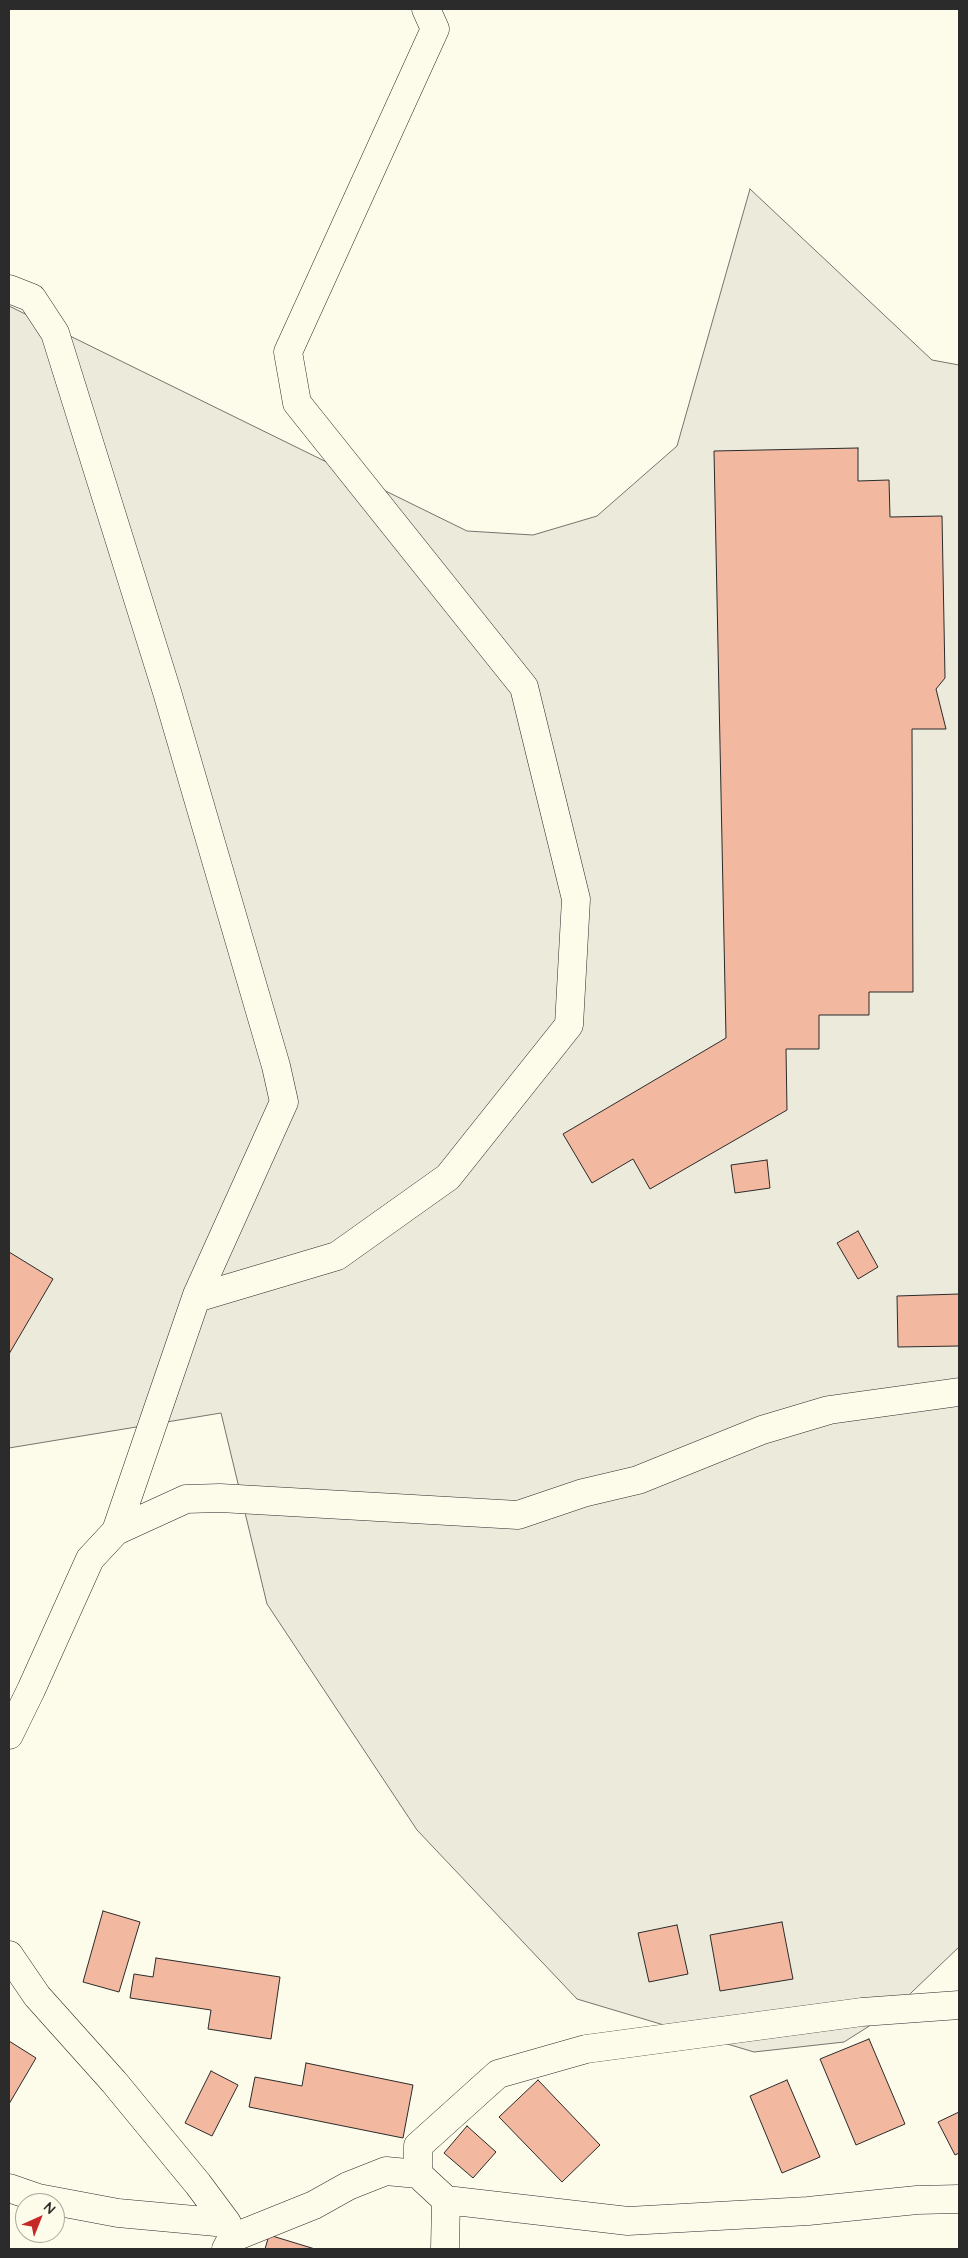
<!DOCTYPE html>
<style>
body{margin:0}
#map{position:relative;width:968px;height:2258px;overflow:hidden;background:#fdfbea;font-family:Quicksand,sans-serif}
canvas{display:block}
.frame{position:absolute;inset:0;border:10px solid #2b2b2b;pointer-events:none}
.north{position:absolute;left:15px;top:2193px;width:50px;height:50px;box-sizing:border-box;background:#fdfbea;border:1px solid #a9a89e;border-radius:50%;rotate:44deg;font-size:14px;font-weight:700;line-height:20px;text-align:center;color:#2b2b2b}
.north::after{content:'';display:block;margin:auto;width:18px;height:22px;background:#c62828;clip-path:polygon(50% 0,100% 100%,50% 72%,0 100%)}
</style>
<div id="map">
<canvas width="968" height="2258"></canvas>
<div class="frame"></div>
<div class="north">N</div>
</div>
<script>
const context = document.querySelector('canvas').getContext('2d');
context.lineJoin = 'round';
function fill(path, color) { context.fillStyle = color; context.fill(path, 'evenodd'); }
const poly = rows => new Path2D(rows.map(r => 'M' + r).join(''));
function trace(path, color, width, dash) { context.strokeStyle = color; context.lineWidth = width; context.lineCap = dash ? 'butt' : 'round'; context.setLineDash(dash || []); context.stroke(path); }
const green = poly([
 [750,189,932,360,959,365,959,1947,890,2013,844,2042,754,2052,577,1999,417,1830,267,1604,221,1413,9,1448,9,306,467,531,533,535,597,516,677,446,750,189]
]);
fill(green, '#ecebdb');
trace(green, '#74746e', 1);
const building = poly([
 [858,448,858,481,889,480,890,517,942,516,945,678,936,689,946,729,912,729,913,992,869,992,869,1015,819,1015,819,1049,786,1049,787,1110,650,1189,633,1159,592,1183,563,1134,726,1038,714,451,858,448],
 [767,1160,770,1188,735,1193,731,1165,767,1160],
 [858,1231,878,1267,858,1279,837,1243,858,1231],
 [9,1252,53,1279,9,1354,9,1252],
 [959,1294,959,1346,898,1347,897,1296,959,1294],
 [103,1911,140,1922,119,1992,83,1982,103,1911],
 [782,1922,793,1979,720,1991,710,1935,782,1922],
 [677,1925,688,1974,649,1982,638,1933,677,1925],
 [156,1958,280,1977,271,2039,208,2029,211,2010,130,1998,134,1974,153,1977,156,1958],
 [869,2039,905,2124,856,2145,820,2059,869,2039],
 [9,2041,36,2058,9,2104,9,2041],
 [306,2063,413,2085,403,2138,249,2107,255,2077,302,2086,306,2063],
 [211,2071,238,2085,212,2136,185,2123,211,2071],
 [538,2080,600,2145,562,2182,499,2117,538,2080],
 [787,2080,820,2157,782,2173,750,2096,787,2080],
 [959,2112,959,2153,955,2155,938,2122,959,2112],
 [467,2126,496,2152,473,2178,444,2153,467,2126],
 [269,2235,315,2249,265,2249,269,2235]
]);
fill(building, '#f2b8a0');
trace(building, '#2b2b2b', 1);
const minor = poly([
 [9,289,32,298,55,333,167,692,276,1066,284,1102,197,1295,116,1531],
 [196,1298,337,1256,448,1177,569,1025,576,899,524,687,297,403,288,352,435,29,426,9],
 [9,1735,31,1690,90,1559,116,1531,186,1499,220,1498,518,1515,583,1493,638,1480,762,1430,829,1410,959,1392],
 [9,1955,37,1996,114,2082,198,2184,227,2223,232,2238],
 [418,2174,418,2146,498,2074,586,2049,862,2012,959,2005],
 [9,2188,38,2198,118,2213,227,2223],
 [226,2249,232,2238,314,2205,348,2186,386,2171,418,2174,446,2200,628,2221,808,2211,917,2200,959,2199],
 [445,2249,446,2200]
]);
trace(minor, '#2b2b2b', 29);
trace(minor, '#fdfbea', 28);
</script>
